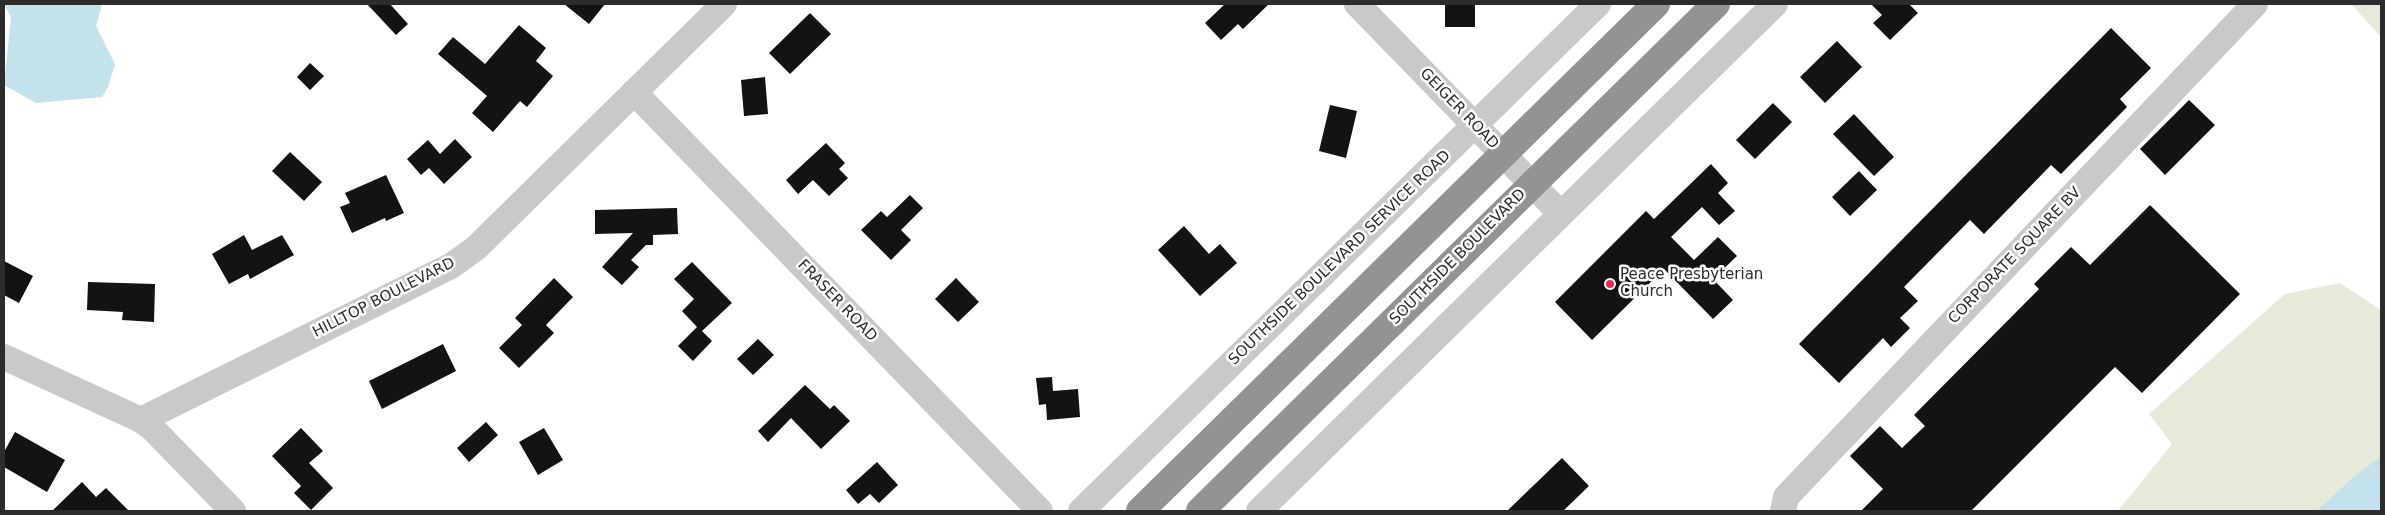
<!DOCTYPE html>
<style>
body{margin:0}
#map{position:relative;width:2385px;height:515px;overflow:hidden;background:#fff;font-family:"DejaVu Sans",sans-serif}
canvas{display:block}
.frame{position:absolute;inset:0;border:5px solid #2c2c2c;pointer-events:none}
</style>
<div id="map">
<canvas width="2385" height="515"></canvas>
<div class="frame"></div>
</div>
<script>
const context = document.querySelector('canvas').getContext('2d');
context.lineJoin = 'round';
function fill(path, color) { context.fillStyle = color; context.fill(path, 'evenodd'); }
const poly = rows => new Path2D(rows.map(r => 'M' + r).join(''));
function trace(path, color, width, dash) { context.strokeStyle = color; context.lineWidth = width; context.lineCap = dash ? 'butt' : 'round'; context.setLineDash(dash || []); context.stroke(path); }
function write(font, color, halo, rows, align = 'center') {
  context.font = font + ' "DejaVu Sans",sans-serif'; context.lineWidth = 5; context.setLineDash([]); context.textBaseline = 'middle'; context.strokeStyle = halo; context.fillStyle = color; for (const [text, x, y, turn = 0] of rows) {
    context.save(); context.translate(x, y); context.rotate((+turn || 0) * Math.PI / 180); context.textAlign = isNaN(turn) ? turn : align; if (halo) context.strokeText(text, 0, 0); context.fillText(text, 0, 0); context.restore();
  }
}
fill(poly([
 [2351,4,2381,4,2381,37],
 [2340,283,2381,310,2381,456,2353,477,2316,511,2118,511,2172,444,2149,414,2285,294]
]), '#e5ead9');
fill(poly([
 [4,4,102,4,96,26,115,64,108,87,102,97,36,103,4,85,11,17],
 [2381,456,2381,511,2316,511,2353,477]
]), '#c4e2eb');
fill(poly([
 [367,4,390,4,408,24,396,35],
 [564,4,605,4,589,24],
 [1225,4,1269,4,1243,29,1238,24,1221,40,1205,23],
 [1445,4,1475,4,1475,27,1445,27],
 [1871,4,1909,4,1918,13,1890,40,1873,23,1882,15],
 [810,13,831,34,790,74,769,53],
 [519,25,546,48,536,61,553,76,527,107,520,101,493,132,472,113,487,96,438,54,453,37,485,64],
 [2111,28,2151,68,2120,99,2127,107,2061,174,2051,165,1984,234,1970,220,1904,287,1918,301,1900,318,1910,328,1891,347,1883,338,1839,383,1799,344],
 [1837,41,1862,67,1825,103,1800,77],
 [310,63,324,76,310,90,297,77],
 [765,77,768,114,744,116,741,80],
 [2189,100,2215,125,2165,175,2140,149],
 [1773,103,1792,122,1755,159,1736,140],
 [1330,105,1357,111,1346,158,1319,151],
 [1854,114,1894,157,1874,176,1833,134],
 [455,139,472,157,444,184,429,168,421,175,407,159,428,140,440,154],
 [826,143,845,163,839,169,848,178,829,196,813,180,798,194,786,180],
 [290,152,322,182,304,201,272,171],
 [1711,164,1728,183,1718,193,1735,211,1719,225,1702,207,1671,237,1694,260,1718,237,1737,256,1713,279,1733,300,1713,319,1664,269,1592,340,1555,302,1646,211,1654,219],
 [1859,171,1877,190,1850,216,1832,197],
 [386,175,404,213,386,221,385,218,352,233,340,207,350,203,345,193],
 [910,195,923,208,901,230,911,240,891,260,861,230,881,211,887,217],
 [2150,205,2240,294,2142,393,2115,367,1971,511,1861,511,1883,489,1850,456,1880,426,1902,448,1925,426,1914,415,2039,289,2034,284,2071,247,2090,265],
 [677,208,678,234,653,235,653,245,646,245,631,260,639,267,622,285,602,267,633,233,595,234,595,210],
 [1184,226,1209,254,1220,244,1237,263,1200,296,1158,250],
 [244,235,252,250,282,235,294,255,250,279,248,274,229,284,212,254],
 [4,261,33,276,19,303,4,295],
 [692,262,732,303,702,331,712,341,693,361,678,346,697,327,682,311,694,299,674,279],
 [554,278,573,297,546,325,554,333,519,368,499,348,522,325,515,318],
 [956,278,979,302,958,322,935,299],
 [88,282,155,284,154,322,122,320,123,312,87,310],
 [758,339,774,355,753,375,737,359],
 [443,344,456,371,382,409,369,381],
 [1052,377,1053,391,1078,389,1080,417,1047,420,1046,404,1039,405,1036,378],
 [805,385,830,409,834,405,850,421,821,449,791,418,768,442,758,431],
 [486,422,498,435,469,462,457,448],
 [301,428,323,451,309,463,333,488,311,510,294,493,301,486,272,456],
 [544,428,563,460,538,475,519,442],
 [15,432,65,460,47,492,4,467,4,452],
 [1562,458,1589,486,1563,511,1507,511],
 [877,462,898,485,879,503,870,494,858,504,846,490],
 [82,482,96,497,106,488,129,511,52,511]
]), '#131313');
trace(poly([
 [1357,4,1561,214],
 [634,92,1040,511],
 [4,357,141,420,451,266,476,248,724,4],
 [141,420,151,427,233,511],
 [1081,511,1598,4],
 [1259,511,1775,4],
 [1783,511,1786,497,2255,4]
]), '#c9c9c9', 26);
trace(poly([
 [1140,511,1656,4],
 [1200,511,1716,4]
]), '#939393', 28);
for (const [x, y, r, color] of [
 [1610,284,5,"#e82956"]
]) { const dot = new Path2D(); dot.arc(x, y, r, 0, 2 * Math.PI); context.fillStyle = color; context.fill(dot); trace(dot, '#fff', 2); }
write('15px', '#2c2c2c', '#fff', [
 ["GEIGER ROAD",1459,109,46],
 ["CORPORATE SQUARE BV",2015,256,-46],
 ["SOUTHSIDE BOULEVARD",1458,257,-45],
 ["SOUTHSIDE BOULEVARD SERVICE ROAD",1340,258,-44],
 ["HILLTOP BOULEVARD",384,298,-27],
 ["FRASER ROAD",837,301,46]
]);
write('15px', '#2c2c2c', '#fff', [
 ["Peace Presbyterian",1620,275],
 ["Church",1620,292]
], 'left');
</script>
